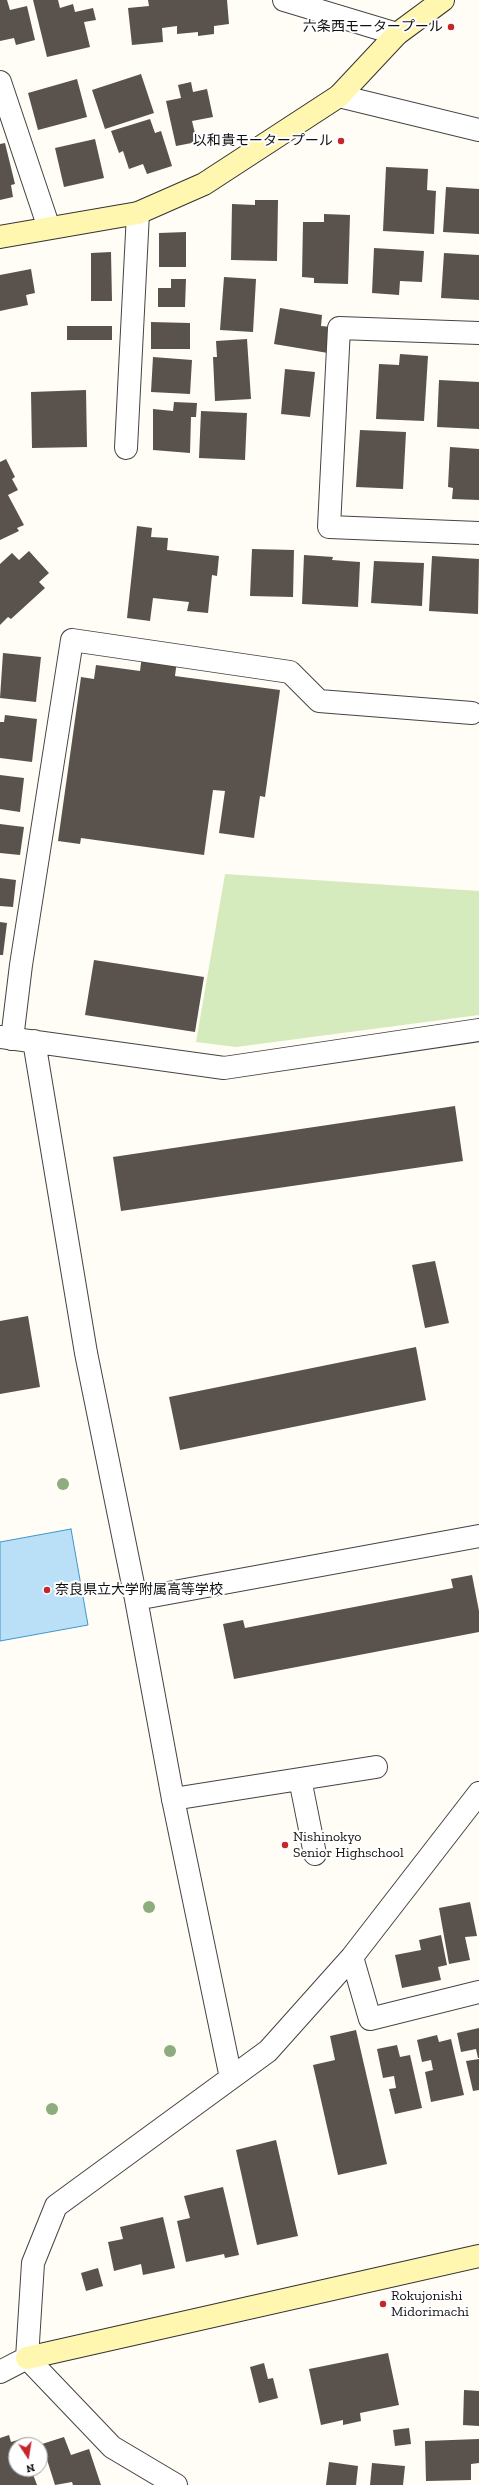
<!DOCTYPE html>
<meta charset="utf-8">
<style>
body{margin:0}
#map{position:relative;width:479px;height:2485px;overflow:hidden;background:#fffdf5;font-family:"Zilla Slab",serif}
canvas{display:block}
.north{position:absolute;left:8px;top:2437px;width:40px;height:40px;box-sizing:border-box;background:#fff;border:1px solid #a0a0a0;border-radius:50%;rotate:168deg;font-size:11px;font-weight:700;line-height:16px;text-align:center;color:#111}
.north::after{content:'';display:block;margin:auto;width:14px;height:18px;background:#c4262e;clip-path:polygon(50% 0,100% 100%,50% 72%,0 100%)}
</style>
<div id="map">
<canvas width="479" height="2485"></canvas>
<div class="north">N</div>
</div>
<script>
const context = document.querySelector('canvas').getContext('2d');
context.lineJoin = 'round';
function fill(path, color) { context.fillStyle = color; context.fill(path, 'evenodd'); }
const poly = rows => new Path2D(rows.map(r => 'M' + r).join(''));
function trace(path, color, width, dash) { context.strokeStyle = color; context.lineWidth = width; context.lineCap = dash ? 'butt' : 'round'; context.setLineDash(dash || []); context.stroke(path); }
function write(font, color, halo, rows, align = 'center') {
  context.font = font + ' "Zilla Slab","Noto Sans JP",serif'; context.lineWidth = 4; context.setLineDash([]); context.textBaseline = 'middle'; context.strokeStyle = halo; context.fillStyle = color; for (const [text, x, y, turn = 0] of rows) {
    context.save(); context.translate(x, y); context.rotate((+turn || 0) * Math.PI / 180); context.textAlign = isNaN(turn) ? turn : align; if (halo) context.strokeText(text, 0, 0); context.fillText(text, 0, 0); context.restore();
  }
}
fill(poly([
 [225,874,479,891,479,1015,236,1047,196,1042]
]), '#d5ebbd');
const water = poly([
 [71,1529,88,1625,0,1641,0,1542,71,1529]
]);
fill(water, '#b9e0f7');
trace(water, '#3f96cf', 1);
fill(poly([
 [0,0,7,0,10,10,27,6,35,40,16,45,14,38,0,41],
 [33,0,58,0,60,8,73,4,75,12,93,8,96,20,84,22,90,47,47,57],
 [148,0,227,0,229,24,214,26,214,34,198,36,198,32,177,34,177,26,162,28,163,42,132,45,128,8,149,6],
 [141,74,154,113,105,129,92,90],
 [77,79,87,117,38,130,28,93],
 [191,82,193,92,207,89,213,117,192,121,197,142,176,146,166,101,181,98,178,85],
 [150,119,155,133,161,131,172,166,147,174,143,164,129,169,123,151,119,153,111,131],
 [95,139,104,178,64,187,55,148],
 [5,143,15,184,11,185,13,197,0,200,0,144],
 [386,167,428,169,427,190,436,191,434,234,383,231],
 [446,187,479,189,479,234,443,232],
 [255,200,278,200,277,261,231,260,232,204,255,205],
 [324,214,350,215,348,284,314,283,314,278,302,277,303,222,324,222],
 [186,232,186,267,159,267,159,233],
 [374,248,424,251,422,282,400,281,399,295,372,293],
 [111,252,112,301,91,301,91,253],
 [444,253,479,255,479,300,441,298],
 [31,269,35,293,26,295,28,305,0,311,0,275],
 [224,277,256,279,253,332,220,330],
 [171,279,186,279,185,307,158,307,158,288,171,288],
 [280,308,322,315,321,326,332,327,328,353,274,344],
 [151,322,190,323,190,349,151,349],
 [67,326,112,326,112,340,67,340],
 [247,339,251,399,215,401,213,357,217,357,216,341],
 [400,354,428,356,424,421,376,419,379,364,399,365],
 [153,357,192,360,190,394,151,392],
 [285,369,315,372,310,417,281,414],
 [439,380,479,382,479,429,437,427],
 [86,390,87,447,32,448,31,392],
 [174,402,197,403,196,417,191,417,190,453,153,450,153,409,173,411],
 [201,411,247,413,245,460,199,458],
 [360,430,406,432,403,489,356,487],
 [450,447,479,449,479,500,452,499,453,488,448,487],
 [6,459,15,477,12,479,18,490,8,495,24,525,17,528,19,531,0,540,0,462],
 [137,526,152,528,151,537,168,538,167,550,219,556,217,576,212,575,208,613,187,611,189,602,153,598,150,621,127,618],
 [252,549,294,550,293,597,250,596],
 [29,551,49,573,39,582,45,588,11,619,8,617,0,625,0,564,12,553,19,560],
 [304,555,333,557,332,560,360,562,358,607,302,604],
 [432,556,479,559,478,614,429,611],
 [374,561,424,563,422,606,371,603],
 [144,640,179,645,175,676,280,690,265,797,260,796,254,838,219,833,225,791,213,790,204,855,81,838,80,844,58,841,81,677,94,679,96,665,140,671],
 [3,653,41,657,36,702,0,698],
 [5,715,37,719,32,762,0,758,0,722,4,722],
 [0,775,24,778,20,812,0,809],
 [0,824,24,827,20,855,0,853],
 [0,878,16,880,13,907,0,906],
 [0,922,7,923,3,955,0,955],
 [94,960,204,977,195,1032,85,1015],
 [455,1106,463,1161,121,1211,113,1157],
 [435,1261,449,1323,425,1328,412,1265],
 [28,1316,40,1387,0,1394,0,1321],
 [416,1347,426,1400,180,1450,169,1397],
 [472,1575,479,1611,479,1632,234,1679,223,1624,243,1620,245,1628,453,1588,451,1579],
 [470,1902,477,1936,465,1937,470,1960,449,1964,439,1908],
 [441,1935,447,1965,438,1967,441,1980,402,1988,395,1955,421,1950,419,1940],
 [479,2028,479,2058,478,2058,476,2049,461,2052,457,2033],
 [356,2030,387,2164,338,2175,313,2065,335,2060,330,2036],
 [437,2035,439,2042,451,2039,464,2095,431,2102,425,2072,433,2070,431,2060,422,2062,417,2040],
 [397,2045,400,2057,410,2055,422,2108,395,2114,389,2089,396,2088,394,2076,383,2078,377,2049],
 [479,2059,479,2090,473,2091,466,2061],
 [276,2140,298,2236,257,2245,236,2150],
 [223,2187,239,2255,225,2258,224,2254,186,2262,177,2221,190,2218,184,2196],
 [163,2217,175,2268,143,2275,141,2264,114,2271,108,2242,123,2239,120,2227],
 [98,2268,103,2286,86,2291,81,2273],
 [388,2353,399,2405,360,2413,361,2421,343,2425,343,2420,321,2425,309,2369],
 [264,2363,268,2379,273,2378,278,2398,259,2403,250,2367],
 [464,2390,479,2391,479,2426,463,2425],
 [409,2428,411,2444,395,2446,393,2430],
 [9,2435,11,2442,21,2439,23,2445,16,2445,16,2469,31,2469,37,2485,0,2485,0,2438],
 [64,2437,71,2455,89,2449,101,2485,73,2485,72,2482,55,2485,42,2444],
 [479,2439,479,2463,471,2464,471,2480,426,2481,425,2441],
 [329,2462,358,2466,356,2485,326,2485],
 [372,2463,405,2466,403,2485,370,2485]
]), '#5a524d');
const lane = poly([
 [12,1039,21,965,72,640,290,672,319,701,472,713],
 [300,1779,315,1854],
 [173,1799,376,1767]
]);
const street = poly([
 [284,0,397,34],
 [0,82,49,228],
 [339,96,479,130],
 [479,333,339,328,329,527,479,533],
 [126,448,138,213],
 [0,1037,224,1068,479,1030],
 [34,1041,86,1353,136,1599,173,1799,231,2078],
 [136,1599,479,1536],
 [352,1957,370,2019,479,1992],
 [0,2372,27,2358],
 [176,2485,112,2447,27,2358,33,2263,56,2206,268,2051,352,1957,479,1793]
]);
const secondary = poly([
 [0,237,138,213,204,184,339,96,397,34,443,0],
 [27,2358,479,2256]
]);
trace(lane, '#444', 24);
trace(street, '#444', 24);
trace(secondary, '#333', 24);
trace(lane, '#fff', 22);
trace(street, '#fff', 22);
trace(secondary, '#fff6b0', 22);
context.fillStyle = '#8dad7f';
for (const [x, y] of [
 [63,1484],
 [149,1907],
 [170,2051],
 [52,2109]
]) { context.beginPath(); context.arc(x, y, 6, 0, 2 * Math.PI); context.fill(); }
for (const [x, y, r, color] of [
 [451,27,4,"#c4262e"],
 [341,141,4,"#c4262e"],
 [47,1590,4,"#c4262e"],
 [285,1845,4,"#c4262e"],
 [383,2304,4,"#c4262e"]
]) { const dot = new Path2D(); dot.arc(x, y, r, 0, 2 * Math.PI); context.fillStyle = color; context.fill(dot); trace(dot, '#fff', 1.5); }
write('14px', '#111', '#fff', [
 ["六条西モータープール",443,27,"right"],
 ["以和貴モータープール",333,141,"right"],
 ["奈良県立大学附属高等学校",55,1590],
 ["Nishinokyo",293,1837],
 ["Senior Highschool",293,1853],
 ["Rokujonishi",391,2296],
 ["Midorimachi",391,2312]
], 'left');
</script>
